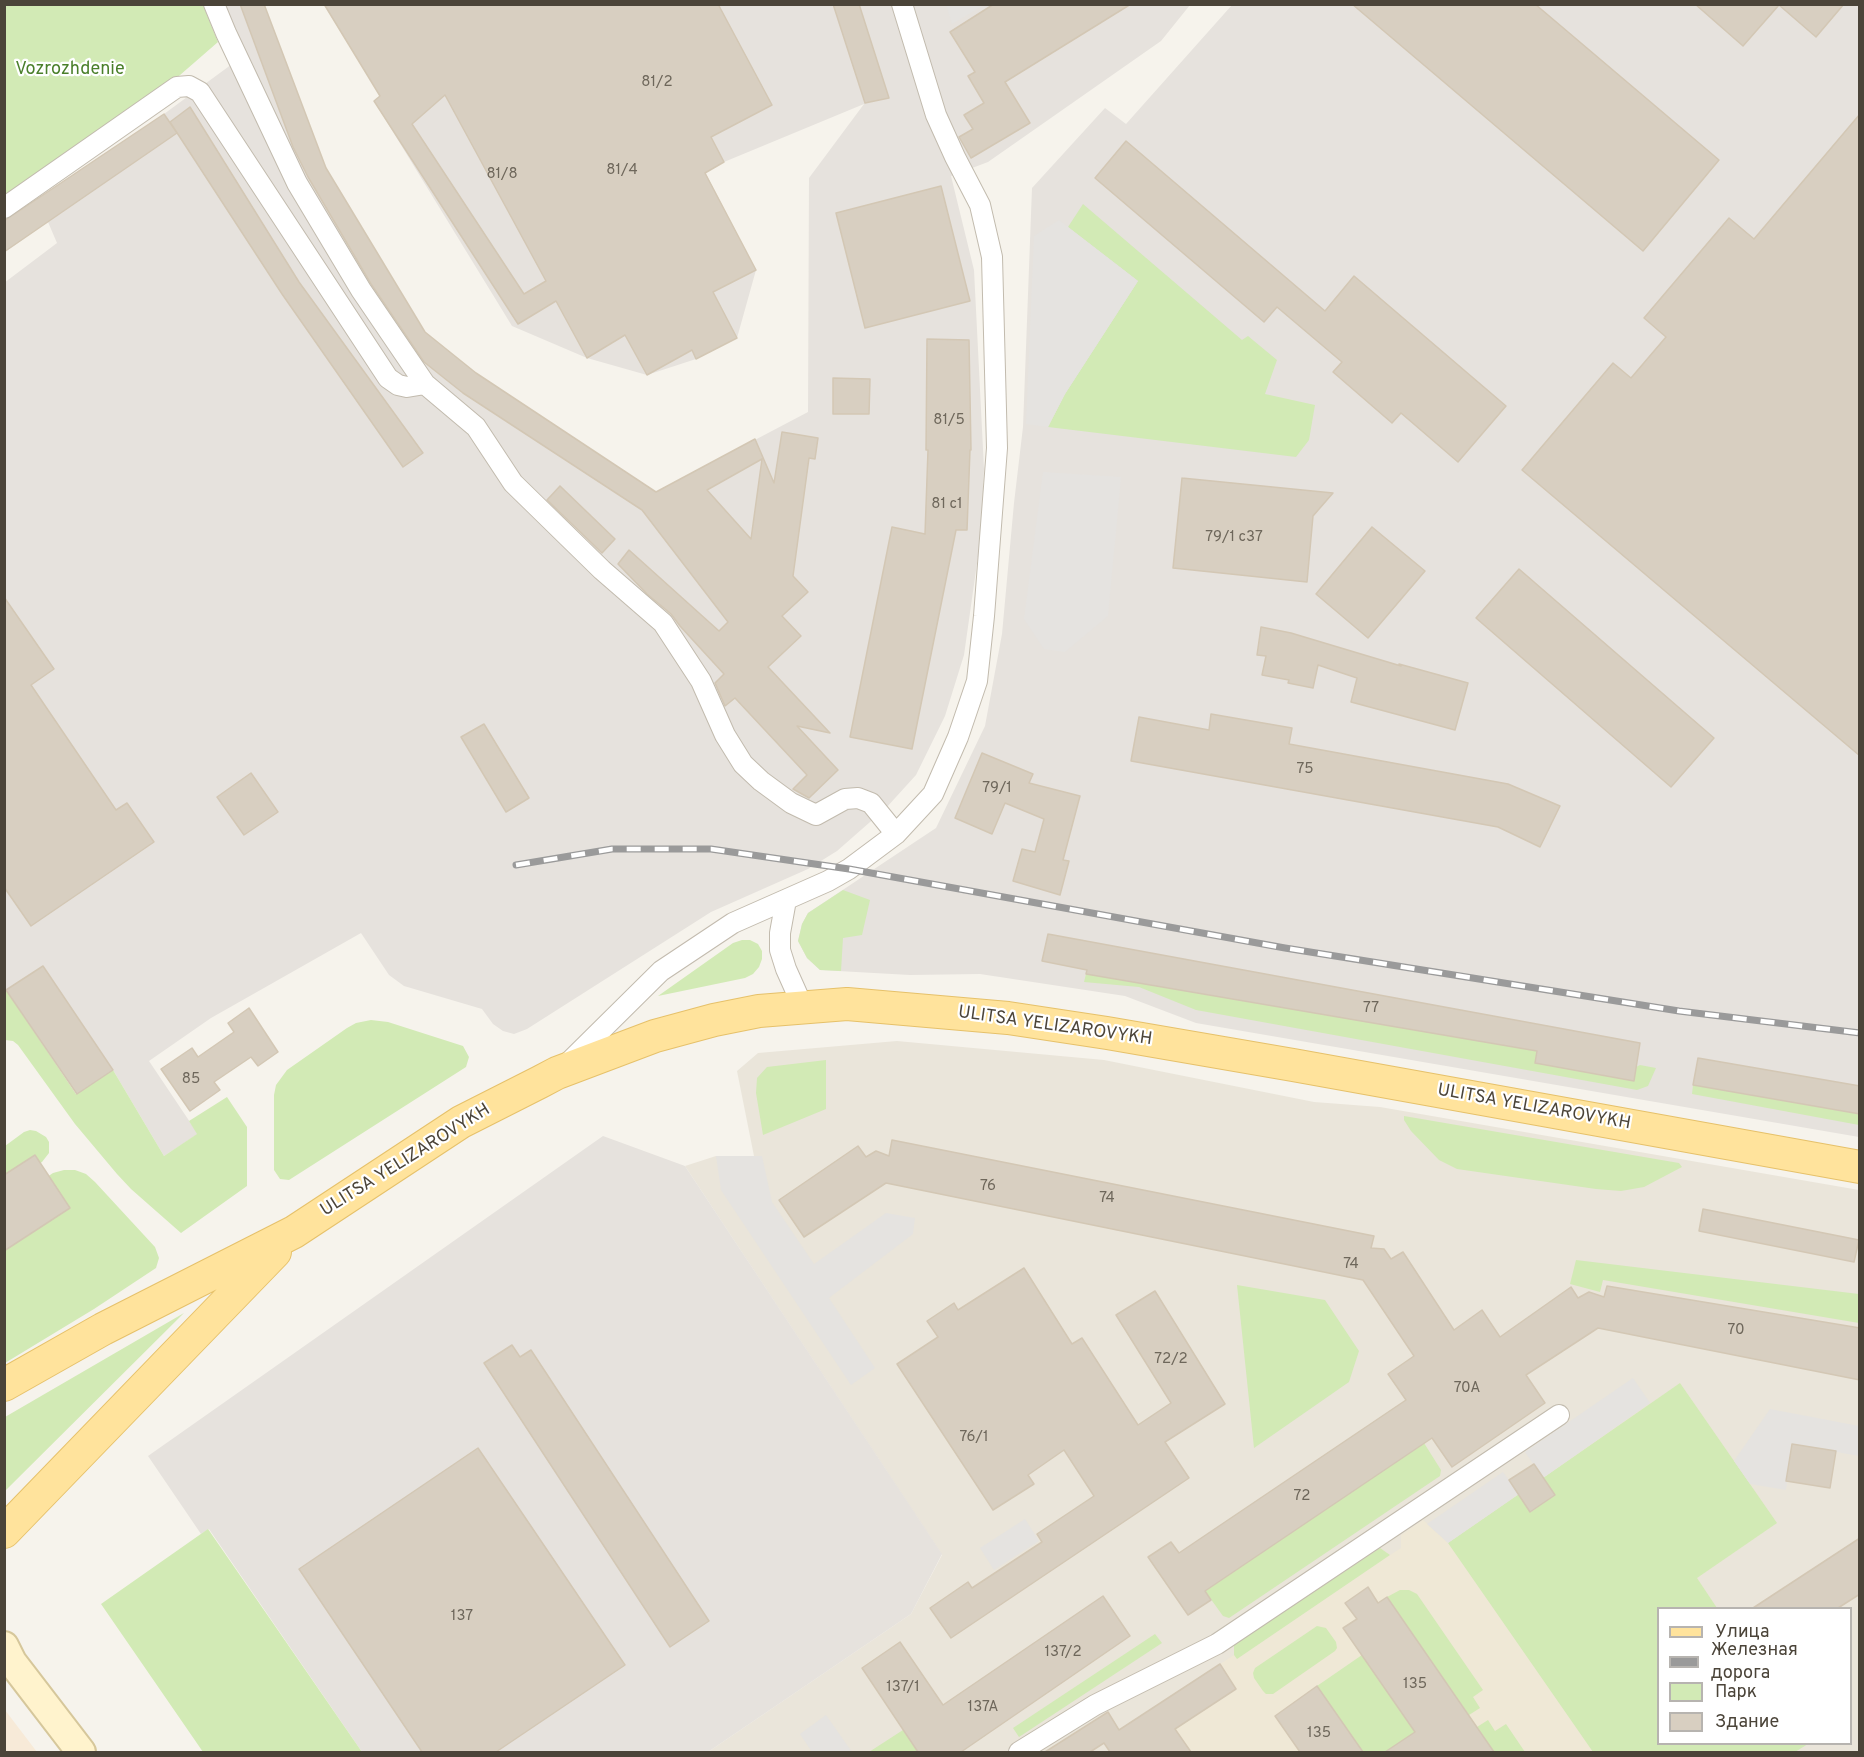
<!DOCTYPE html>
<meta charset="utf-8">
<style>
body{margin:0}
#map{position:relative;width:1864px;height:1757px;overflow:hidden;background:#f6f3ec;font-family:Overpass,sans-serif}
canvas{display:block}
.frame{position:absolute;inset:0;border:6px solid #4b4439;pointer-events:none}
.legend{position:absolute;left:1657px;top:1607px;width:195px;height:138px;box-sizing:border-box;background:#fff;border:2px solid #b7b4b0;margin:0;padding:8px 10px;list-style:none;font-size:18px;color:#4b4439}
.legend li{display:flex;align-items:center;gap:12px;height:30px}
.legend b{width:30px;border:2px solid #b7b4b0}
</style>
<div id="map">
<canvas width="1864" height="1757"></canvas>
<div class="frame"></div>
<ul class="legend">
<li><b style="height:8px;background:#ffe39c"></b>Улица</li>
<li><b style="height:8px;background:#9a9a9a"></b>Железная дорога</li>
<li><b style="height:16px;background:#d2eab5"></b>Парк</li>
<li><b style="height:16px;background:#d8cfc1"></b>Здание</li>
</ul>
</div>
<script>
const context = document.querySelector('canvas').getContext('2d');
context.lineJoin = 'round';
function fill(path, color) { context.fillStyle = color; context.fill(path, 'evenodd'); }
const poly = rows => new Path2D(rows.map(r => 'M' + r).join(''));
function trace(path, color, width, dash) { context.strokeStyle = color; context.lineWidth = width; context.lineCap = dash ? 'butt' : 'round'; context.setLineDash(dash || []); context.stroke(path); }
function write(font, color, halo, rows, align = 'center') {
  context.font = font + ' Overpass,sans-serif'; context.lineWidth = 4.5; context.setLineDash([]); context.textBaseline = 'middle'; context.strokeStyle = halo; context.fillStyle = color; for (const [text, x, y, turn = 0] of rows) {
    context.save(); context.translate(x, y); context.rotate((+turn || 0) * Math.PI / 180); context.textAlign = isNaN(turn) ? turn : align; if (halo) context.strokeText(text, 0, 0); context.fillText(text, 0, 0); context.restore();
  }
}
fill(poly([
 [897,1041,1104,1060,1314,1102,1380,1107,1859,1190,1859,1752,708,1752,911,1614,942,1555,685,1166,716,1156,754,1156,737,1071,758,1053],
 [1658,1608,1850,1608,1850,1744,1658,1744]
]), '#eae5da');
fill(poly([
 [5,1710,37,1752,5,1752]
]), '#f7ead8');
fill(poly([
 [222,5,264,5,326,168,425,332,472,379,656,492,808,412,809,178,864,104,724,162,705,172,756,270,737,338,696,359,647,375,587,358,512,326,374,101,380,96,324,5,1190,5,1161,41,988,162,951,176,974,270,984,469,981,535,964,655,945,716,916,775,886,808,837,851,808,869,711,912,527,1029,514,1034,503,1031,493,1024,482,1009,404,986,389,975,361,933,211,1018,149,1061,198,1134,164,1156,113,1070,43,966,6,990,5,989,4,283,57,243,48,222,5,252,5,221,164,114,243,56],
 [1232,5,1859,5,1859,1137,1196,1023,1125,996,980,974,910,975,820,970,807,958,798,941,802,924,808,913,936,828,985,726,1002,634,1014,503,1023,427,1032,188,1105,108,1126,124],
 [603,1136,685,1166,942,1554,911,1614,708,1752,362,1752,209,1529,201,1534,148,1456]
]), '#e6e2dd');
fill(poly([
 [1680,1383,1777,1523,1697,1578,1717,1608,1658,1608,1658,1744,1795,1752,1139,1752,1236,1690,1220,1664,1234,1655,1234,1645,1380,1548,1390,1555,1401,1548,1401,1535,1423,1520,1449,1543,1519,1494,1531,1512,1555,1495,1543,1478]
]), '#efe8d6');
fill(poly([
 [5,5,203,5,218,42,172,82,5,195],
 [1083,204,1242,340,1248,336,1277,360,1265,394,1315,405,1309,440,1296,457,1048,427,1065,394,1138,281,1068,227],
 [843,890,870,900,862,935,843,938,841,971,820,970,807,958,798,941,802,924,808,913],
 [742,940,750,940,758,944,762,951,762,959,759,967,753,974,745,978,658,996,733,943],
 [1086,974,1636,1067,1640,1065,1656,1068,1648,1086,1637,1090,1196,1010,1139,987,1084,982],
 [4,989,6,990,76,1094,113,1070,164,1156,197,1134,189,1121,227,1097,247,1127,247,1186,181,1233,131,1189,117,1174,75,1124,18,1045,13,1041,5,1040],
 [371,1020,388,1022,463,1046,469,1057,466,1067,289,1180,280,1179,274,1170,274,1095,276,1085,287,1070,347,1028,356,1023],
 [826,1060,826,1109,763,1135,756,1093,757,1078,767,1067],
 [1693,1085,1859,1114,1859,1125,1692,1094],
 [1404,1116,1679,1163,1682,1167,1644,1187,1621,1191,1596,1189,1457,1169,1439,1160,1411,1131,1404,1120],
 [30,1130,36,1131,46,1137,49,1142,49,1153,42,1162,5,1188,5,1146,24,1132],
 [64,1170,75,1170,86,1174,95,1182,155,1247,159,1258,156,1268,94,1309,5,1363,4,1206,53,1173],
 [1576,1260,1859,1294,1859,1323,1603,1280,1600,1292,1570,1284],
 [1237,1285,1325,1300,1359,1351,1349,1382,1254,1448],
 [184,1313,5,1491,5,1417],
 [1680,1383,1777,1523,1697,1578,1717,1608,1658,1608,1658,1744,1808,1744,1795,1752,1593,1752,1448,1543,1519,1494,1531,1512,1555,1495,1543,1478],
 [1424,1443,1441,1470,1440,1476,1229,1618,1223,1616,1205,1591],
 [208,1529,362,1752,203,1752,101,1604],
 [1380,1548,1390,1555,1237,1659,1234,1655,1234,1645],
 [1400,1590,1409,1590,1417,1594,1483,1690,1473,1697,1480,1708,1469,1715,1387,1597],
 [1317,1626,1326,1628,1336,1642,1337,1648,1335,1651,1273,1694,1266,1694,1263,1691,1254,1678,1253,1673,1255,1668],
 [1155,1634,1162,1643,1019,1737,1013,1728],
 [1362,1655,1415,1732,1385,1752,1363,1752,1317,1686],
 [1488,1720,1495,1731,1506,1724,1525,1752,1494,1752,1477,1727],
 [903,1730,918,1752,869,1752]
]), '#d2eab5');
fill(poly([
 [946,4,984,4,984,5,952,24],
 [1059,220,1138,281,1065,394,1048,427,1026,424,1034,236],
 [1043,472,1121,477,1108,616,1065,652,1044,649,1024,619],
 [716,1156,762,1156,772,1202,814,1264,886,1213,915,1218,913,1234,829,1298,875,1368,851,1385,721,1190],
 [1633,1378,1650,1403,1543,1478,1525,1452],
 [1770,1409,1859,1426,1859,1456,1792,1444,1786,1490,1750,1484,1734,1461],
 [1503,1472,1519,1494,1448,1543,1427,1524],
 [1025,1519,1039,1541,994,1570,980,1548],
 [826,1715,852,1752,812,1752,800,1734]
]), '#e5e3e0');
const building = poly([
 [240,4,264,4,326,168,425,332,476,373,656,492,755,439,774,483,782,432,818,438,815,459,809,458,793,576,808,592,782,616,801,636,768,667,830,733,797,726,838,770,809,798,793,789,807,775,735,698,725,706,715,683,724,674,680,626,671,614,647,594,618,564,629,550,719,631,728,622,642,510,463,393,424,362,371,284,308,177,293,147,240,4],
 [762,459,751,539,707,490,762,459],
 [324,4,718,4,772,105,711,137,724,162,705,173,756,270,713,292,737,338,696,359,692,350,647,375,625,335,587,358,556,301,518,324,374,101,380,96,324,4],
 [445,95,546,281,524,294,412,124,445,95],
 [833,4,859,4,889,98,865,103,833,4],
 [994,4,1131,4,1005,82,1030,123,971,158,959,137,973,129,964,115,984,103,968,76,975,72,950,32,994,4],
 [1352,4,1535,4,1719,160,1643,251,1352,4],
 [1695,4,1844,4,1816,37,1779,5,1743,46,1695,4],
 [190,107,299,282,423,453,403,467,282,294,170,122,190,107],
 [164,114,177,133,4,252,4,221,164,114],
 [1860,114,1860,756,1522,470,1613,363,1631,378,1666,337,1644,318,1729,218,1754,239,1860,114],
 [1126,141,1325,311,1354,276,1506,406,1458,462,1401,413,1392,423,1333,372,1342,362,1277,307,1264,322,1095,178,1126,141],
 [941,186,970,301,865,328,836,213,941,186],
 [927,339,969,340,971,450,970,450,967,530,956,530,912,749,850,737,892,527,925,534,928,450,926,450,927,339],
 [833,378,870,379,869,414,833,414,833,378],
 [1182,478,1333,493,1313,516,1307,582,1173,568,1182,478],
 [560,486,615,539,602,553,547,500,560,486],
 [1372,527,1425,571,1368,638,1316,594,1372,527],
 [1519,569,1714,738,1671,787,1476,618,1519,569],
 [4,597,54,669,31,685,116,810,127,803,154,842,31,926,4,887,4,597],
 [1261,627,1291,633,1401,666,1399,664,1468,683,1455,730,1351,702,1357,678,1318,665,1313,688,1288,683,1289,680,1262,675,1266,656,1257,655,1261,627],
 [1211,714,1292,728,1289,744,1508,784,1560,806,1540,847,1498,827,1131,761,1139,717,1209,730,1211,714],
 [484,724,529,798,506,812,461,737,484,724],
 [982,753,1033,774,1029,783,1080,796,1063,860,1069,861,1060,895,1013,881,1022,849,1035,852,1044,819,1005,803,992,834,955,818,982,753],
 [251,773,278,812,244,835,217,797,251,773],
 [1048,934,1640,1043,1634,1081,1535,1063,1537,1051,1086,974,1087,970,1042,961,1048,934],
 [43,966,113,1070,77,1094,6,990,43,966],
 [249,1008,278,1052,258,1066,251,1057,214,1082,220,1090,190,1111,161,1069,192,1048,198,1057,234,1032,228,1023,249,1008],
 [1698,1058,1860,1086,1860,1114,1693,1085,1698,1058],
 [892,1140,1374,1236,1371,1248,1384,1249,1391,1259,1403,1252,1454,1330,1482,1310,1500,1337,1571,1287,1578,1298,1589,1292,1604,1297,1607,1286,1860,1328,1860,1380,1598,1328,1526,1375,1545,1403,1452,1467,1432,1438,1205,1591,1211,1600,1188,1615,1148,1557,1171,1542,1179,1553,1406,1400,1388,1374,1414,1356,1363,1280,886,1183,804,1237,779,1200,858,1146,866,1157,876,1151,889,1156,892,1140],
 [35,1155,70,1208,4,1251,4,1175,35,1155],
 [1703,1209,1859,1240,1854,1262,1699,1231,1703,1209],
 [1024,1268,1072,1344,1082,1338,1138,1425,1171,1403,1116,1315,1155,1291,1225,1404,1165,1442,1189,1478,951,1638,930,1608,968,1582,972,1588,1042,1542,1037,1534,1094,1496,1064,1450,1028,1475,1034,1484,993,1510,897,1364,938,1337,927,1321,954,1303,958,1310,1024,1268],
 [512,1345,520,1357,531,1350,709,1621,670,1647,484,1363,512,1345],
 [1792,1444,1836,1451,1830,1488,1786,1481,1792,1444],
 [478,1448,625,1665,496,1752,422,1752,299,1569,478,1448],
 [1534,1464,1555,1495,1530,1512,1509,1480,1534,1464],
 [1860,1538,1860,1594,1838,1608,1753,1608,1860,1538],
 [1368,1587,1378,1603,1387,1597,1494,1752,1385,1752,1415,1732,1343,1628,1357,1619,1345,1603,1368,1587],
 [1103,1596,1130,1636,961,1752,918,1752,862,1668,900,1642,943,1705,1103,1596],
 [1220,1664,1236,1689,1175,1729,1191,1752,1110,1752,1104,1743,1090,1752,1045,1752,1108,1712,1119,1730,1220,1664],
 [1317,1686,1363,1752,1300,1752,1275,1716,1317,1686]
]);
fill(building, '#d8cfc1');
trace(building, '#d3c7b4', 1.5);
const minor = poly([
 [214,4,226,33,297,183,361,290,425,384],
 [4,208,177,87,189,86,200,92,388,378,398,385,407,387,425,384,476,427,513,483,602,570,663,623,701,681,725,735,743,764,761,781,791,803,816,815,845,799,858,798,871,803,896,834],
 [786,900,780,933,780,950,786,969,803,1007],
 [567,1064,661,971,733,923,828,881,849,869,896,834,933,794,958,737,977,681,984,616,997,448,992,257,980,205,955,157,936,115,902,4],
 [1019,1752,1095,1705,1217,1644,1559,1415]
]);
const secondary = poly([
 [4,1646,12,1662,81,1752]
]);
const primary = poly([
 [4,1385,103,1329,294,1232,461,1122,540,1082,557,1073,655,1036,714,1020,759,1011,847,1004,1008,1018,1107,1033,1293,1065,1860,1167],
 [4,1532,275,1252]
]);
trace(minor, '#c2bbae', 22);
trace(secondary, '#d6c79b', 32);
trace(primary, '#e6c16a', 34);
trace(minor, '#fff', 20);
trace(secondary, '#fff3cd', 28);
trace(primary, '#ffe39c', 32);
const rail = poly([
 [516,865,612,849,711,849,849,869,1285,948,1679,1011,1860,1033]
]);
trace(rail, '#9a9a9a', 7);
trace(rail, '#fff', 4.5, [14]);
write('15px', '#6e675b', null, [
 ["81/2",657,83],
 ["81/4",622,171],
 ["81/8",502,175],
 ["81/5",949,421],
 ["81 с1",947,505],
 ["79/1 с37",1234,538],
 ["75",1305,770],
 ["79/1",997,789],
 ["77",1371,1009],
 ["85",191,1080],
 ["76",988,1187],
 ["74",1107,1199],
 ["74",1351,1265],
 ["70",1736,1331],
 ["72/2",1171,1360],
 ["70А",1467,1389],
 ["76/1",974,1438],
 ["72",1302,1497],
 ["137",462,1617],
 ["137/2",1063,1653],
 ["135",1415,1685],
 ["137/1",903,1688],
 ["137А",983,1708],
 ["135",1319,1734]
]);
write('18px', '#4a7f2a', '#fff', [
 ["Vozrozhdenie",70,70]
]);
write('18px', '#4b4439', '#fff', [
 ["ULITSA YELIZAROVYKH",1055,1027,8],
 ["ULITSA YELIZAROVYKH",1534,1108,10],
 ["ULITSA YELIZAROVYKH",406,1161,-32]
]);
</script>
